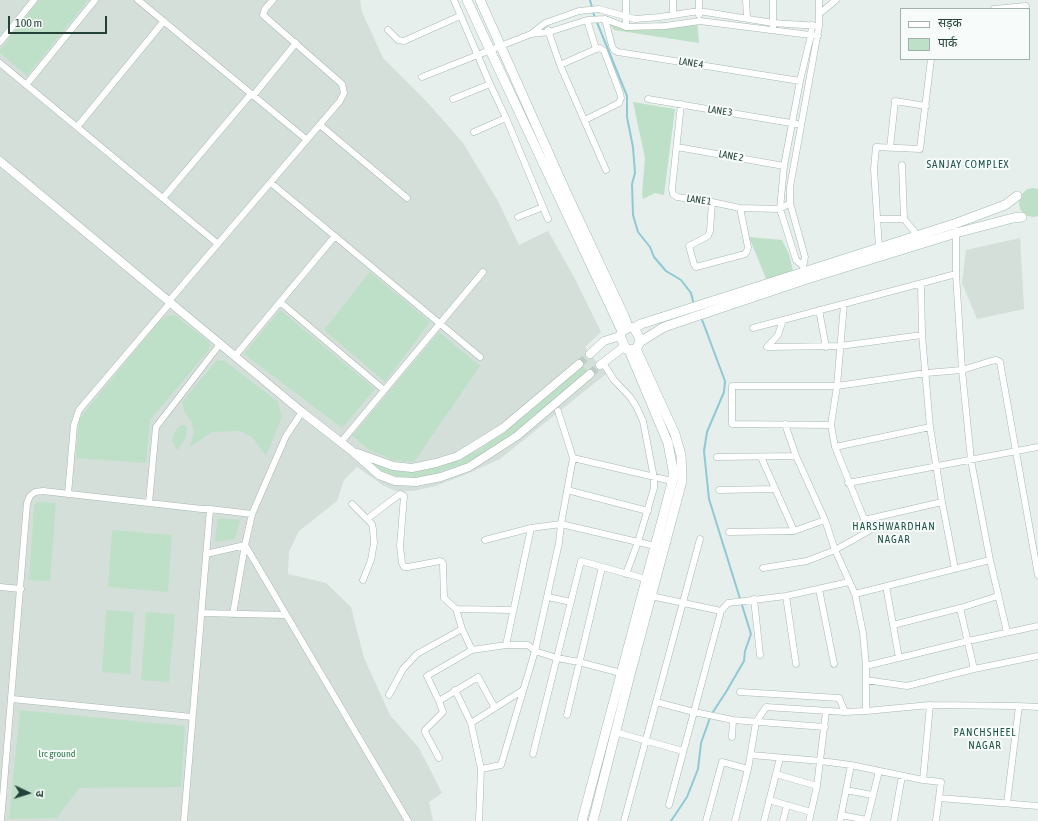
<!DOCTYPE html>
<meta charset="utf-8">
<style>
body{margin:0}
#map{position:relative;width:1038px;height:821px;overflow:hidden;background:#e6efeb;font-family:"Asap Condensed","Noto Sans Devanagari",sans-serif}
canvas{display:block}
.legend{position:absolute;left:900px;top:8px;width:130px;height:52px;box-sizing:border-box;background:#f7fbf9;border:1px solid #a3b1ad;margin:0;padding:5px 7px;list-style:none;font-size:12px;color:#24423a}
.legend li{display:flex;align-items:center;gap:8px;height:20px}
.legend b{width:20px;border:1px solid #a3b1ad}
.north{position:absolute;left:8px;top:773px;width:40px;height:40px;-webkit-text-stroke:3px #f7fbf9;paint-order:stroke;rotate:94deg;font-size:11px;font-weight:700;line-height:16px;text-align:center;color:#24423a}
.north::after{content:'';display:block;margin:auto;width:14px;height:18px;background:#24423a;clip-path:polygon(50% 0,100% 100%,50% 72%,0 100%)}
.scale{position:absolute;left:8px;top:16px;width:99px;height:18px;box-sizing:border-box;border:2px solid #24423a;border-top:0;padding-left:5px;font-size:12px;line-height:14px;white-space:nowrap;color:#24423a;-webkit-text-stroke:3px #f7fbf9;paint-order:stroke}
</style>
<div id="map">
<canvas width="1038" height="821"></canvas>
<ul class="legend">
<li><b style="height:5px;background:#fff"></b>सड़क</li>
<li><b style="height:11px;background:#bfe0c8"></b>पार्क</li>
</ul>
<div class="north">उ</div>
<div class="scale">100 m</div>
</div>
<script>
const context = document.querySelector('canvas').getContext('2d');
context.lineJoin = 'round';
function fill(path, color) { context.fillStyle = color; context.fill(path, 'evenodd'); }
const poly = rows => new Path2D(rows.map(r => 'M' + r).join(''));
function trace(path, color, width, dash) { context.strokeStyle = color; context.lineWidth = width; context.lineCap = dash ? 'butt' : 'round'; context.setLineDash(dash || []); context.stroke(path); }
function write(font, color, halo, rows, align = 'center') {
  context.font = font + ' "Asap Condensed",sans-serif'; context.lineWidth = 4; context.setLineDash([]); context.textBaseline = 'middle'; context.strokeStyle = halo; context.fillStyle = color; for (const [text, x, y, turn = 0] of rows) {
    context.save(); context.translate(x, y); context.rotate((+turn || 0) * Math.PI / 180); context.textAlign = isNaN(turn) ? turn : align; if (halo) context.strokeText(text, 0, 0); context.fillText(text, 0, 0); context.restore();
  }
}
fill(poly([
 [0,0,360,0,362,12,383,58,428,103,463,143,498,201,519,245,548,231,574,277,601,332,585,347,606,374,500,459,469,473,436,486,413,491,396,491,384,486,357,467,344,480,337,501,299,531,289,552,288,574,326,583,351,607,364,658,390,715,419,748,442,793,429,802,433,821,0,821],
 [1020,238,1024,309,977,319,962,283,966,250]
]), '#d4dfda');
fill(poly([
 [39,0,88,0,27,76,0,53,0,50],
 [697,20,699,43,614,30,609,23,627,25],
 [633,102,675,109,664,195,655,193,643,199,642,193,645,158],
 [1033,188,1038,189,1038,216,1034,217,1028,216,1023,213,1020,209,1019,203,1020,198,1023,193,1027,189],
 [749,237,782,240,789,254,793,271,767,281],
 [370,272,430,322,385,382,324,330],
 [280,310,375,389,342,428,244,354],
 [175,315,209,342,210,346,208,351,150,420,146,463,76,458,78,429,79,421,83,414,157,324,166,316],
 [439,332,480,366,414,462,393,460,371,451,352,436],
 [217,360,225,361,278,402,282,417,266,456,252,437,240,431,212,432,190,447,194,432,191,421,184,411,182,402],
 [582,365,587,371,511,438,487,453,467,463,428,476,411,479,396,476,380,470,365,459,402,471,417,472,463,457,482,448],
 [181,425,185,425,187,428,186,438,177,450,172,440,175,431],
 [38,502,56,503,50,581,29,580,34,505],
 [220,518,240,520,235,539,215,542,217,521],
 [112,530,172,535,168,592,108,587],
 [106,610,134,612,130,674,102,672],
 [146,612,175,614,169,682,141,680],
 [20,710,185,726,181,787,79,788,57,818,9,819]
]), '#bfe0c8');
trace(poly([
 [590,0,594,15,627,96,627,117,633,147,635,173,632,184,633,215,638,232,650,247,654,257,666,271,681,280,691,293,694,305],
 [671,821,687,797,698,769,701,743,711,715,726,692,744,661,745,651,751,634,709,499,704,451,707,432,724,392,725,381,701,317]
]), '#8ec9d4', 2);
trace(poly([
 [579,364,590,354],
 [590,374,600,365]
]), '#bfccc8', 8, [8, 4]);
const minor = poly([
 [138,0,307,140],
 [454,0,490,84,506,118,548,219],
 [626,0,626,27],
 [673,0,673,15],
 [699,0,699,15],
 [746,0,747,18],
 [819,0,819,26],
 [994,9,1026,6],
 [819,14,836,0],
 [605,19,612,46,614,50,618,52,800,81],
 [773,27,773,0],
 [388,30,398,40,404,41,460,16],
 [548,30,560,65,606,170],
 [531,34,549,32,587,20,605,19,626,27,665,26,700,21,818,36],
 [0,42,34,0],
 [0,63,218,244],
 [560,65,596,49],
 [422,77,531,34,545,23,579,11,599,9,635,19,660,17,699,11,773,23,819,26,790,187,790,203,805,257,803,266,806,275],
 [26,85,95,0],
 [253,96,296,43],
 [453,99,490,84],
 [648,99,797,124],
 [681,104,672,189,673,194,677,197,712,202,740,208,780,209,790,203],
 [585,120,619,103,621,98,620,93,604,51,600,48,596,49,587,20],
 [320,125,407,198],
 [77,127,164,21],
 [474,132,506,118],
 [677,147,784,166],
 [890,148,895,101,926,106],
 [902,165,904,219],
 [271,183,480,357],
 [163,198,251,94],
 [712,202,710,231,708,236,689,246,694,264,696,267,745,254,747,251,748,247,740,208],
 [518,217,543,207],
 [877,219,904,219,918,236],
 [956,231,956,274,962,370,971,460,990,560,1007,632],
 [879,248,874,169,876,147,920,149,931,59],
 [803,266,796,260,780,209,784,166,800,81,811,35,812,25],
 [921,284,922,335,930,427,942,502,955,569],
 [169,301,340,101,344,93,342,84,263,15,265,9,273,0],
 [280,302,384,390],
 [819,310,826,347],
 [783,320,778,335,767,347,840,346,922,335],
 [753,328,956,274],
 [235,356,335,236],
 [603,363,614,380,631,398,637,408,643,421,654,478,654,488,638,542,626,574],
 [785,424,796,456,825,520,835,550,855,594,863,633,866,666,866,711],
 [831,425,732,424,732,386,837,386,926,373,962,370,991,361,996,360,1000,362,1038,575],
 [341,442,483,272],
 [835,447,930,427],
 [717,457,796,456],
 [761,457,794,531],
 [573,458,672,481],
 [848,483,1038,447],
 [567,490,648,511],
 [719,490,775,489],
 [68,494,74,425,79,410,170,303],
 [149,503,156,427,220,344],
 [352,504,372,524,373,529,374,543,371,560,363,580],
 [367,519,400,494,404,496,400,546,402,563,404,567,408,567,440,561,442,562,443,564,444,598,456,609,462,629,472,650],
 [864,520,942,502],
 [729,532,794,531,825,520],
 [485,540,531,528],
 [206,554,245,545,408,821],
 [763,568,807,561,835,550,869,531,835,447,831,425,837,386,844,304],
 [886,586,899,658],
 [0,587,21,589],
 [819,589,834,664],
 [855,594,990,560],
 [651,596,721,611],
 [786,596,796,664],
 [548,597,571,602],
 [754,599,760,655],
 [960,608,974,669],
 [456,609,513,610],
 [201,613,285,615],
 [233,614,245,545,252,514,286,436,302,412],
 [893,625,960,608,998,596],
 [506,645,531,528,561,524,655,546],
 [866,666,968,641,1038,626],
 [866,680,907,686,974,669,1038,656],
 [455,690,471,723,481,769,479,821],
 [740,692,839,698,845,712],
 [389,695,403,669,417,654,462,629],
 [12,699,192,717],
 [439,701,478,677,495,708],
 [656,702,694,712,733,720,825,727],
 [567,715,602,567],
 [471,723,523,690],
 [615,732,683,751],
 [732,737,733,720],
 [533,754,581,561,646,579],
 [751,755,821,761,851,765,923,780,941,782,936,821],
 [439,758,425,732,425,730,443,712,439,701,427,676,472,650,506,645,528,645,535,651,557,658,579,662,621,673],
 [481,769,501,765,535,651,559,543,561,524,573,458,558,411],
 [776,774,817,786],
 [923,780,930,705],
 [846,790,872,795],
 [939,798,1038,806],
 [769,800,811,812],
 [1007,803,1019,706],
 [669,805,721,611,728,603,786,596,849,582],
 [841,815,867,820,879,771],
 [1,821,27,503,30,496,35,492,43,491,202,509,210,509,252,514],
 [184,821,210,509],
 [624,821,700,539],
 [706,821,722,762,748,769],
 [735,821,748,769,756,722,766,707,845,712,866,711,930,705,1019,706,1038,707],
 [764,821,780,758],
 [783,821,787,805],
 [809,821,817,786,826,711],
 [840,821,851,765],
 [894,821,902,776]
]);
const tertiary = poly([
 [0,161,302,412,352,451,379,475,395,481,416,482,441,477,469,467,517,436,590,374],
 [590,354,604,341,620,336],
 [600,365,625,346],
 [357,453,393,466,412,468,436,463,458,456,503,428,579,364]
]);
const secondary = poly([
 [467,0,490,50,622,331],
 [480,0,566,192,625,318,628,328],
 [630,327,634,328,639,337,640,342,636,349,629,350,626,349,620,336,622,331,630,327],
 [634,328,641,324,957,223,1005,205,1017,196],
 [640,342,664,327,807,279,956,233,1013,218,1022,217],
 [582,821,673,479,673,470,668,443,629,350],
 [593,821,630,675,682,481,681,455,675,434,636,349]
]);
trace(minor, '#a8b8b2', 7);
trace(tertiary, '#a8b8b2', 9);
trace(secondary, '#a4bbb3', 10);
trace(minor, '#fff', 6);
trace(tertiary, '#fff', 8);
trace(secondary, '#fff', 9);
write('10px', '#24423a', '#f7fbf9', [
 ["LANE 4",691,63,9],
 ["LANE 3",720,111,9],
 ["LANE 2",731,156,10],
 ["LANE 1",699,200,8]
]);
write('10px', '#2d7a4b', '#f7fbf9', [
 ["lrc ground",57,754]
]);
context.letterSpacing = '1px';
write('11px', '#1f5548', '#f7fbf9', [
 ["SANJAY COMPLEX",968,165],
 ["HARSHWARDHAN",894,527],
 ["NAGAR",894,540],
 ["PANCHSHEEL",985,733],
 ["NAGAR",985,746]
]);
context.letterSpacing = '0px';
</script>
